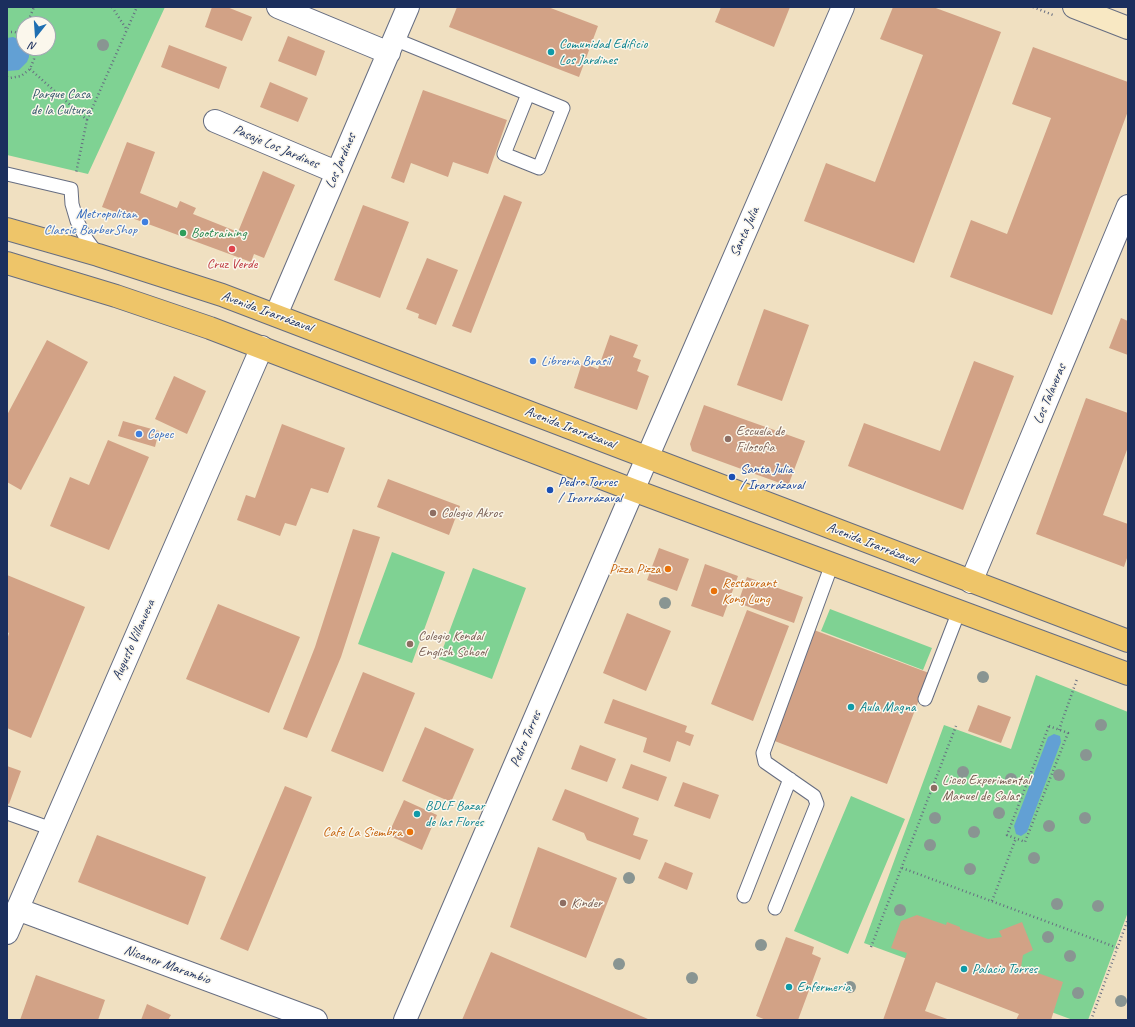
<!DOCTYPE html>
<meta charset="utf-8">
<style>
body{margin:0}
#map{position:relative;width:1135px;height:1027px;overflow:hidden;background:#f0e0c1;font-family:Caveat,sans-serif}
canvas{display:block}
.frame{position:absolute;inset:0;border:8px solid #1b2f5e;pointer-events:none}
.north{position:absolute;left:16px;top:16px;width:40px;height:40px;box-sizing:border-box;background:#fbf7ec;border:1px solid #a1a7b3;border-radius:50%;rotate:197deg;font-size:11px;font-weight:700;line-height:16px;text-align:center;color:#1b2f5e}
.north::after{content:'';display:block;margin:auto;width:14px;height:18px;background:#1f6fb2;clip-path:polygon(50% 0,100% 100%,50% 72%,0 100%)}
</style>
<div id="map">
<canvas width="1135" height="1027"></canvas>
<div class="frame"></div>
<div class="north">N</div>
</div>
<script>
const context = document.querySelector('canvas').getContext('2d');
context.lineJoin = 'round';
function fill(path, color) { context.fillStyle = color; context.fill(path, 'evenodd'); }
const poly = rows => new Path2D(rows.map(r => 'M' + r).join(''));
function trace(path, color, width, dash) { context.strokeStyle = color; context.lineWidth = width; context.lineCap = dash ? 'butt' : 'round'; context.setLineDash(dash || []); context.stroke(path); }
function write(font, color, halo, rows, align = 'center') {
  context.font = font + ' Caveat,sans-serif'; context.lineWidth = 3; context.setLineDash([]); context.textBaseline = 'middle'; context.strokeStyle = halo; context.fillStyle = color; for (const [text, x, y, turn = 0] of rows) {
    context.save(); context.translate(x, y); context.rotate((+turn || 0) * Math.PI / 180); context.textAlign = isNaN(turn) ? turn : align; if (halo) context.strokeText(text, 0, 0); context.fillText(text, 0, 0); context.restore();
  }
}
fill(poly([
 [7,7,165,7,88,174,7,155],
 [24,24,48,24,48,48,24,48],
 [392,552,445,572,412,663,358,644],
 [473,568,526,588,492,679,439,659],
 [830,609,932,648,923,670,821,631],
 [1036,675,1128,712,1128,912,1088,1020,1073,1020,864,943,944,725,1011,749],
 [851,796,905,819,848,954,794,931]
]), '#7fd293');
fill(poly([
 [13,37,23,41,24,48,27,48,29,51,29,57,27,62,19,70,8,71,7,70,7,38],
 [1054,734,1060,736,1061,742,1027,832,1021,836,1016,834,1014,826,1048,737]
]), '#62a0d4');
fill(poly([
 [212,7,227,7,252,17,242,41,205,27],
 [457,7,548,7,598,26,579,77,449,27],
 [721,7,790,7,774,47,715,22],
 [893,7,933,7,1001,32,914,263,804,221,826,163,875,182,923,55,880,39],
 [288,36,325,51,316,76,278,61],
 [169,45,227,67,219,89,161,67],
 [1033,47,1128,82,1128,111,1052,315,950,277,971,220,1007,234,1051,118,1012,104],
 [270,82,308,98,298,122,260,107],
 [423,90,507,120,488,174,453,162,448,177,411,163,404,183,391,178],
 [127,142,155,152,140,193,177,208,180,201,196,208,193,214,238,232,263,171,295,185,264,258,254,254,251,262,102,207],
 [504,195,522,202,471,333,452,326],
 [363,205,409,222,380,298,334,280],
 [427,258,458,270,436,325,418,318,419,314,406,309],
 [764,309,809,325,782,401,737,385],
 [1121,318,1128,321,1128,355,1109,348],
 [610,335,638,345,633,357,641,360,637,371,649,376,637,410,574,388,582,363,598,369],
 [47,340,88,362,21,490,7,482,7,415],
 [974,361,1014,376,963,510,848,466,864,423,940,451],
 [174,376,206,391,187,434,155,419],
 [1086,398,1128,413,1128,447,1103,515,1128,524,1128,555,1124,567,1036,534],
 [704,405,805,441,788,486,692,451,690,444],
 [123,421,159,431,155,447,118,436],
 [282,424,345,448,328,493,311,488,296,526,285,523,280,536,237,520,246,495,255,498],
 [108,440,149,457,109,550,50,526,70,477,89,485],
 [388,479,460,506,449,535,377,507],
 [353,529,380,537,341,657,307,738,283,729,315,647],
 [659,548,689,559,677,591,647,580],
 [705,564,738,576,723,617,691,606],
 [7,575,85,607,31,738,7,728,7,640,9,633,7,632],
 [747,577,803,597,794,623,738,603],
 [218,604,300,637,269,713,186,679],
 [747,610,789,626,753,721,711,704],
 [627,613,671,631,646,691,603,673],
 [814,630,929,673,887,784,772,740],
 [363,672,415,693,383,772,331,751],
 [613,699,687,726,685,732,694,735,690,746,677,741,670,762,643,752,647,738,604,723],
 [978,705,1011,717,1001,743,968,731],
 [425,727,474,749,451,802,402,781],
 [580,745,616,759,607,782,571,769],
 [631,764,667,777,658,801,622,788],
 [7,766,21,771,9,804,7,803],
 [683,782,719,795,710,819,674,806],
 [285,786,312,797,248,951,220,939],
 [565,789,639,818,633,835,648,840,640,860,587,840,584,833,552,820],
 [404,800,437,815,422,850,388,835],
 [97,835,206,877,188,925,78,882],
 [538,847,617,878,586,958,510,927],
 [665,862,693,873,687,890,658,878],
 [917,915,946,925,947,922,960,927,960,929,988,939,1002,937,999,931,1022,922,1033,950,1023,955,1021,967,1063,982,1051,1020,1016,1020,1019,1014,936,982,925,1011,950,1020,883,1020,907,953,891,948,901,921],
 [786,937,814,947,812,954,821,958,798,1020,766,1020,756,1016],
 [491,952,648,1019,648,1020,462,1020],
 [36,975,105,1000,98,1020,20,1020],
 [147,1004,171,1015,168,1020,141,1020]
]), '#d2a286');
const service = poly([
 [394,39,563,108,539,168,504,154,528,94],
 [7,174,71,189,72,204,77,221,87,240,98,255],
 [925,699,959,611],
 [7,813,52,829],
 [744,896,790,779],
 [775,908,817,804,814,796,765,762,763,753,832,564]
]);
const minor = poly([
 [278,7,389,53],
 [215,121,336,172],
 [276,315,408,7],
 [971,582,1128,206],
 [17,909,316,1020],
 [7,933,262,347],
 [405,1020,647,458,843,7]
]);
const secondary = poly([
 [1074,7,1128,28]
]);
const primary = poly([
 [7,229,98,255,222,295,1128,641],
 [7,263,116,296,210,328,633,490,1128,674]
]);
trace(service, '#666d81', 15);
trace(minor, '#666d81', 24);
trace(secondary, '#666d81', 24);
trace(primary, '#666d81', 24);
trace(poly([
 [112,7,127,30],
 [1033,7,1053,15],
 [27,24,34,7],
 [7,32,15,32,24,36],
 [30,69,87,120,76,173],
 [7,77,10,78,21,76,30,69,34,59,34,48],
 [87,120,137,7],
 [1049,726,1068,733,1025,842,1007,835,1049,726],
 [1059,730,1077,679],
 [902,868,1118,948],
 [992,901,1016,838],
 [871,947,956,726],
 [1091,1020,1128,919]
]), '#666d81', 2.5, [1, 3]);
trace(service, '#fff', 13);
trace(minor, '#fff', 22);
trace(secondary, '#f8e8c3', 22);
trace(primary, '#eec569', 22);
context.fillStyle = '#899592';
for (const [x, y] of [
 [103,45],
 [665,603],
 [983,677],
 [1101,725],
 [1086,755],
 [963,772],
 [1059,775],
 [1011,779],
 [999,813],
 [935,818],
 [1085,818],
 [1049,826],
 [974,832],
 [930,845],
 [1034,858],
 [970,869],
 [629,878],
 [1057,904],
 [1098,906],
 [900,910],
 [1048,937],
 [761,945],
 [1070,956],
 [619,964],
 [692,978],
 [850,987],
 [1078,993],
 [1121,1001]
]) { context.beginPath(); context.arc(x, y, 6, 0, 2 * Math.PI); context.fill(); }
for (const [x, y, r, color] of [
 [551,52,4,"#0f9aa8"],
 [145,222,4,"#3f7fe0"],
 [183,233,4,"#2e9e5b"],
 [232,249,4,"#e0444e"],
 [533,361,4,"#3f7fe0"],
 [139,434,4,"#3f7fe0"],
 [728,439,4,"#8d6e63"],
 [732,477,4,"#1a4fb4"],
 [550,490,4,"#1a4fb4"],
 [433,513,4,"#8d6e63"],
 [668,569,4,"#e8710a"],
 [714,591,4,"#e8710a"],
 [410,644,4,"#8d6e63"],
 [851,707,4,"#0f9aa8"],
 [934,788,4,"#8d6e63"],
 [417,814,4,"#0f9aa8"],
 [410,832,4,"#e8710a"],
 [563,903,4,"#8d6e63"],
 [964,969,4,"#0f9aa8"],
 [789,987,4,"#0f9aa8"]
]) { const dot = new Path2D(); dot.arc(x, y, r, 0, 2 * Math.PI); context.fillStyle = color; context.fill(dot); trace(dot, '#fbf7ec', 1.5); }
write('14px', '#0d838f', '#fbf7ec', [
 ["Comunidad Edificio",559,44],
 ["Los Jardines",559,60],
 ["Aula Magna",859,707],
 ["BDLF Bazar",425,806],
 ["de las Flores",425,822],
 ["Palacio Torres",972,969],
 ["Enfermeria",797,987]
], 'left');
write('14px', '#34586b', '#fbf7ec', [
 ["Parque Casa",61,94],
 ["de la Cultura",61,110]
]);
write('14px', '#1b2f5e', '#fbf7ec', [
 ["Pasaje Los Jardines",276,147,23],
 ["Los Jardines",341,161,-67],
 ["Santa Julia",745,232,-66],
 ["Avenida Irarrázaval",267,312,20],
 ["Los Talaveras",1050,394,-67],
 ["Avenida Irarrázaval",570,428,21],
 ["Avenida Irarrázaval",872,544,21],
 ["Augusto Villanueva",134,640,-66],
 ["Pedro Torres",526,739,-67],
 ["Nicanor Marambio",167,965,20]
]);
write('14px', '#366cbe', '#fbf7ec', [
 ["Metropolitan",137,214,"right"],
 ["Classic BarberShop",137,230,"right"],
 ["Libreria Brasil",541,361],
 ["Copec",147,434]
], 'left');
write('14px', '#27864d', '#fbf7ec', [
 ["Bootraining",191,233]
], 'left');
write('14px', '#be3a42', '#fbf7ec', [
 ["Cruz Verde",232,264]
]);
write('14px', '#785e54', '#fbf7ec', [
 ["Escuela de",736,431],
 ["Filosofia",736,447],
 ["Colegio Akros",441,513],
 ["Colegio Kendal",418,636],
 ["English School",418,652],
 ["Liceo Experimental",942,780],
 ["Manuel de Salas",942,796],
 ["Kinder",571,903]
], 'left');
write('14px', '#164399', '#fbf7ec', [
 ["Santa Julia",740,469],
 ["/ Irarrázaval",740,485],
 ["Pedro Torres",558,482],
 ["/ Irarrázaval",558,498]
], 'left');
write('14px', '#c56008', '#fbf7ec', [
 ["Pizza Pizza",660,569],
 ["Restaurant",722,583,"left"],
 ["Kong Lung",722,599,"left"],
 ["Cafe La Siembra",402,832]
], 'right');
</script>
